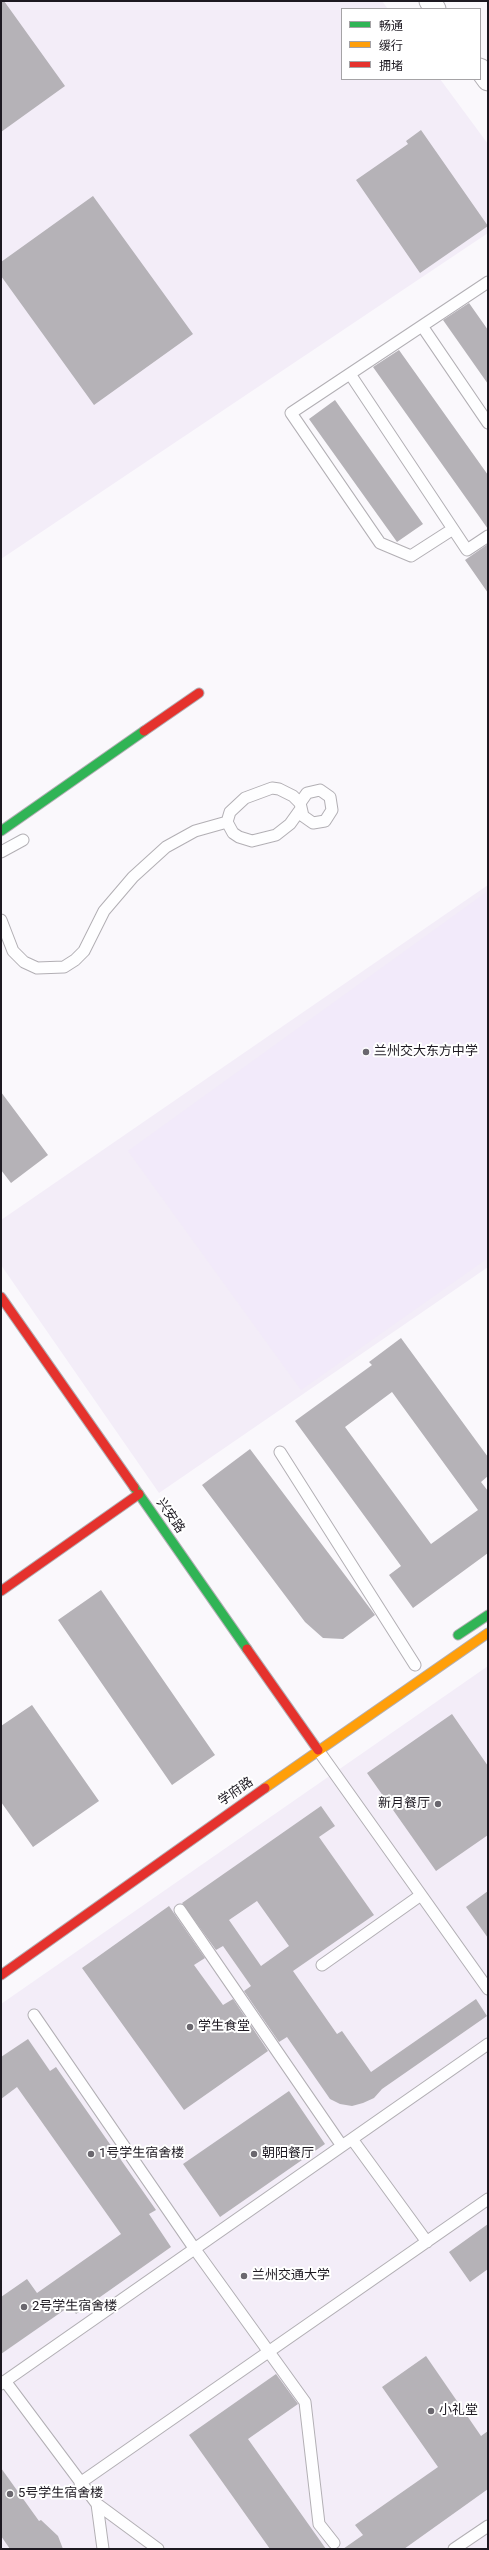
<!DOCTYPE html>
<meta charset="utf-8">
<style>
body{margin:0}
#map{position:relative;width:489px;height:2550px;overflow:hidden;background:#faf8fc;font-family:Roboto,"Noto Sans SC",sans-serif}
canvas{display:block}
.frame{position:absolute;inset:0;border:2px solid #1d1921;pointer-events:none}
.legend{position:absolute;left:341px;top:8px;width:140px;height:72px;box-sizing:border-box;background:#fff;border:1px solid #a5a3a6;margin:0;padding:5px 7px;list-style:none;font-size:12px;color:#1d1921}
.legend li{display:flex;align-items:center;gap:8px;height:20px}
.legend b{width:20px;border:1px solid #a5a3a6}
</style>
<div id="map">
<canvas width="489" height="2550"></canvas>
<div class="frame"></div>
<ul class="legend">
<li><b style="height:5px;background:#30b455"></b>畅通</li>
<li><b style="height:5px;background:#ff9f0a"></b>缓行</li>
<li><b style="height:5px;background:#e5322d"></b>拥堵</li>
</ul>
</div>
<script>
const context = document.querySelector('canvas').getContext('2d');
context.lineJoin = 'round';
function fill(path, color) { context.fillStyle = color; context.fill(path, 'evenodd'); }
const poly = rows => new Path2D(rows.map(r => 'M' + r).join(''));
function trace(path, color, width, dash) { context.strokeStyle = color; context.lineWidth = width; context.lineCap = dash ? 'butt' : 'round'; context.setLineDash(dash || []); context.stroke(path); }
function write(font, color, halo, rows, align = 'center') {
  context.font = font + ' Roboto,"Noto Sans SC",sans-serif'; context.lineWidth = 4; context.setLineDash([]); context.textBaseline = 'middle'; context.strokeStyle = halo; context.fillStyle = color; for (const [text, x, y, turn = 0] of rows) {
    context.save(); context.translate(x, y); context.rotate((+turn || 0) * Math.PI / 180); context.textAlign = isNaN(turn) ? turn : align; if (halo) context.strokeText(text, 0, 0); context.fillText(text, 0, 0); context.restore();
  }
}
fill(poly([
 [1,1,382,1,388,9,342,9,342,79,440,79,488,144,488,233,1,559],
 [488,885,488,1267,159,1493,1,1265,1,1220],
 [488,1666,488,2549,1,2549,1,2004]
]), '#f3edf8');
fill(poly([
 [488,891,488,1258,301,1390,128,1151]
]), '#f2eafa');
fill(poly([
 [1,1,4,1,65,86,1,132],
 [421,130,488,226,420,273,356,180,408,144,406,141],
 [93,196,193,334,94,405,1,276,1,262],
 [469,303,488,330,488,384,443,320],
 [399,350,488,475,488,529,373,367],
 [335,400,423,524,397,542,309,419],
 [488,544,488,593,465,560],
 [1,1092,48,1155,11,1183,1,1170],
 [401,1338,488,1457,488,1476,481,1482,488,1491,488,1553,413,1608,389,1575,401,1566,295,1421,372,1365,369,1362],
 [392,1392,478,1510,431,1544,345,1427],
 [250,1449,375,1615,343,1639,323,1638,305,1622,202,1485],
 [101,1590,215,1755,172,1785,58,1620],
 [32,1705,99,1801,33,1847,1,1802,1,1726],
 [452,1714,488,1766,488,1835,436,1871,367,1773],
 [321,1806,335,1826,319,1837,374,1915,293,1971,337,2034,342,2031,371,2072,476,1999,487,2016,382,2089,374,2098,363,2103,352,2106,340,2104,330,2099,287,2037,279,2042,244,1991,251,1986,223,1946,216,1950,182,1903],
 [257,1901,289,1946,261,1966,229,1920],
 [488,1891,488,1938,466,1907],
 [169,1906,205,1958,194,1965,223,2005,233,1999,268,2051,184,2110,82,1968],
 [28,2039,50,2071,56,2067,156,2210,149,2214,171,2247,76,2314,70,2306,1,2354,1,2297,27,2279,37,2293,121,2234,17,2087,1,2099,1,2057],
 [289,2091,325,2144,220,2217,183,2164],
 [488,2224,488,2269,470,2282,449,2252],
 [426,2356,481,2436,488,2431,488,2489,404,2549,343,2549,363,2535,355,2525,438,2467,382,2387],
 [276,2374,298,2404,248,2439,326,2549,270,2549,189,2435],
 [1,2468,39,2521,41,2520,58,2536,63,2549,10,2549,1,2536]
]), '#b5b2b7');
const lane = poly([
 [422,326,488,423],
 [350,374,467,550,488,536],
 [453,529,411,556,380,543,291,413,488,282],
 [227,822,230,812,245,798,272,788,279,789,293,796,300,803,303,816,313,823,325,821,332,810,330,797,320,790,307,793,300,803],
 [227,822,233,833,239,837,252,841,276,835,290,824,300,810],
 [1,852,23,840],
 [1,920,13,951,24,962,37,968,64,967,75,960,84,951,104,911,133,877,166,847,195,831,227,822],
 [280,1452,415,1665],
 [318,1750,488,1989],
 [180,1910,342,2146],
 [322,1965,421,1895],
 [34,2015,194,2248,305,2402,319,2524,334,2543],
 [352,2139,427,2242],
 [5,2381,97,2504,158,2549],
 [1,2384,488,2044],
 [80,2483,488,2199],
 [97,2504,103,2549],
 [454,2549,488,2526]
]);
const street = poly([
 [430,1,435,9],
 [480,69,488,80]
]);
const fast = poly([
 [1,831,144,731],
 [134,1487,247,1649],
 [458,1635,488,1615]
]);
const slow = poly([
 [265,1788,488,1633]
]);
const jam = poly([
 [144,731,199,693],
 [1,1297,134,1487],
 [1,1591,139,1494],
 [247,1649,318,1750],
 [1,1975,265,1788]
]);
trace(lane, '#b2afb4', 13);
trace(street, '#b2afb4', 23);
trace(fast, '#b2afb4', 11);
trace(slow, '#b2afb4', 11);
trace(jam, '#b2afb4', 11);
trace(lane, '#fefeff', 11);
trace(street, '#fefeff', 21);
trace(fast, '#30b455', 9);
trace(slow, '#ff9f0a', 9);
trace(jam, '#e5322d', 9);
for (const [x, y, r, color] of [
 [366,1052,4,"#6a676e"],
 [438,1804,4,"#6a676e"],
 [190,2027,4,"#6a676e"],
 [91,2154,4,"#6a676e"],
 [254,2154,4,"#6a676e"],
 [244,2276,4,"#6a676e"],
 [24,2307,4,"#6a676e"],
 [431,2411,4,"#6a676e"],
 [10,2494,4,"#6a676e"]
]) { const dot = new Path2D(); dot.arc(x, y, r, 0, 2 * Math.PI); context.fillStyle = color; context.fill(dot); trace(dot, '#fff', 1.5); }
write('13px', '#1d1921', '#fff', [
 ["兰州交大东方中学",374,1052],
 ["新月餐厅",430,1804,"right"],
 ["学生食堂",198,2027],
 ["1号学生宿舍楼",99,2154],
 ["朝阳餐厅",262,2154],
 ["兰州交通大学",252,2276],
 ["2号学生宿舍楼",32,2307],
 ["小礼堂",439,2411],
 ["5号学生宿舍楼",18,2494]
], 'left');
write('13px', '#1d1921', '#fff', [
 ["兴安路",170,1516,55],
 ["学府路",236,1792,-35]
]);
</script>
